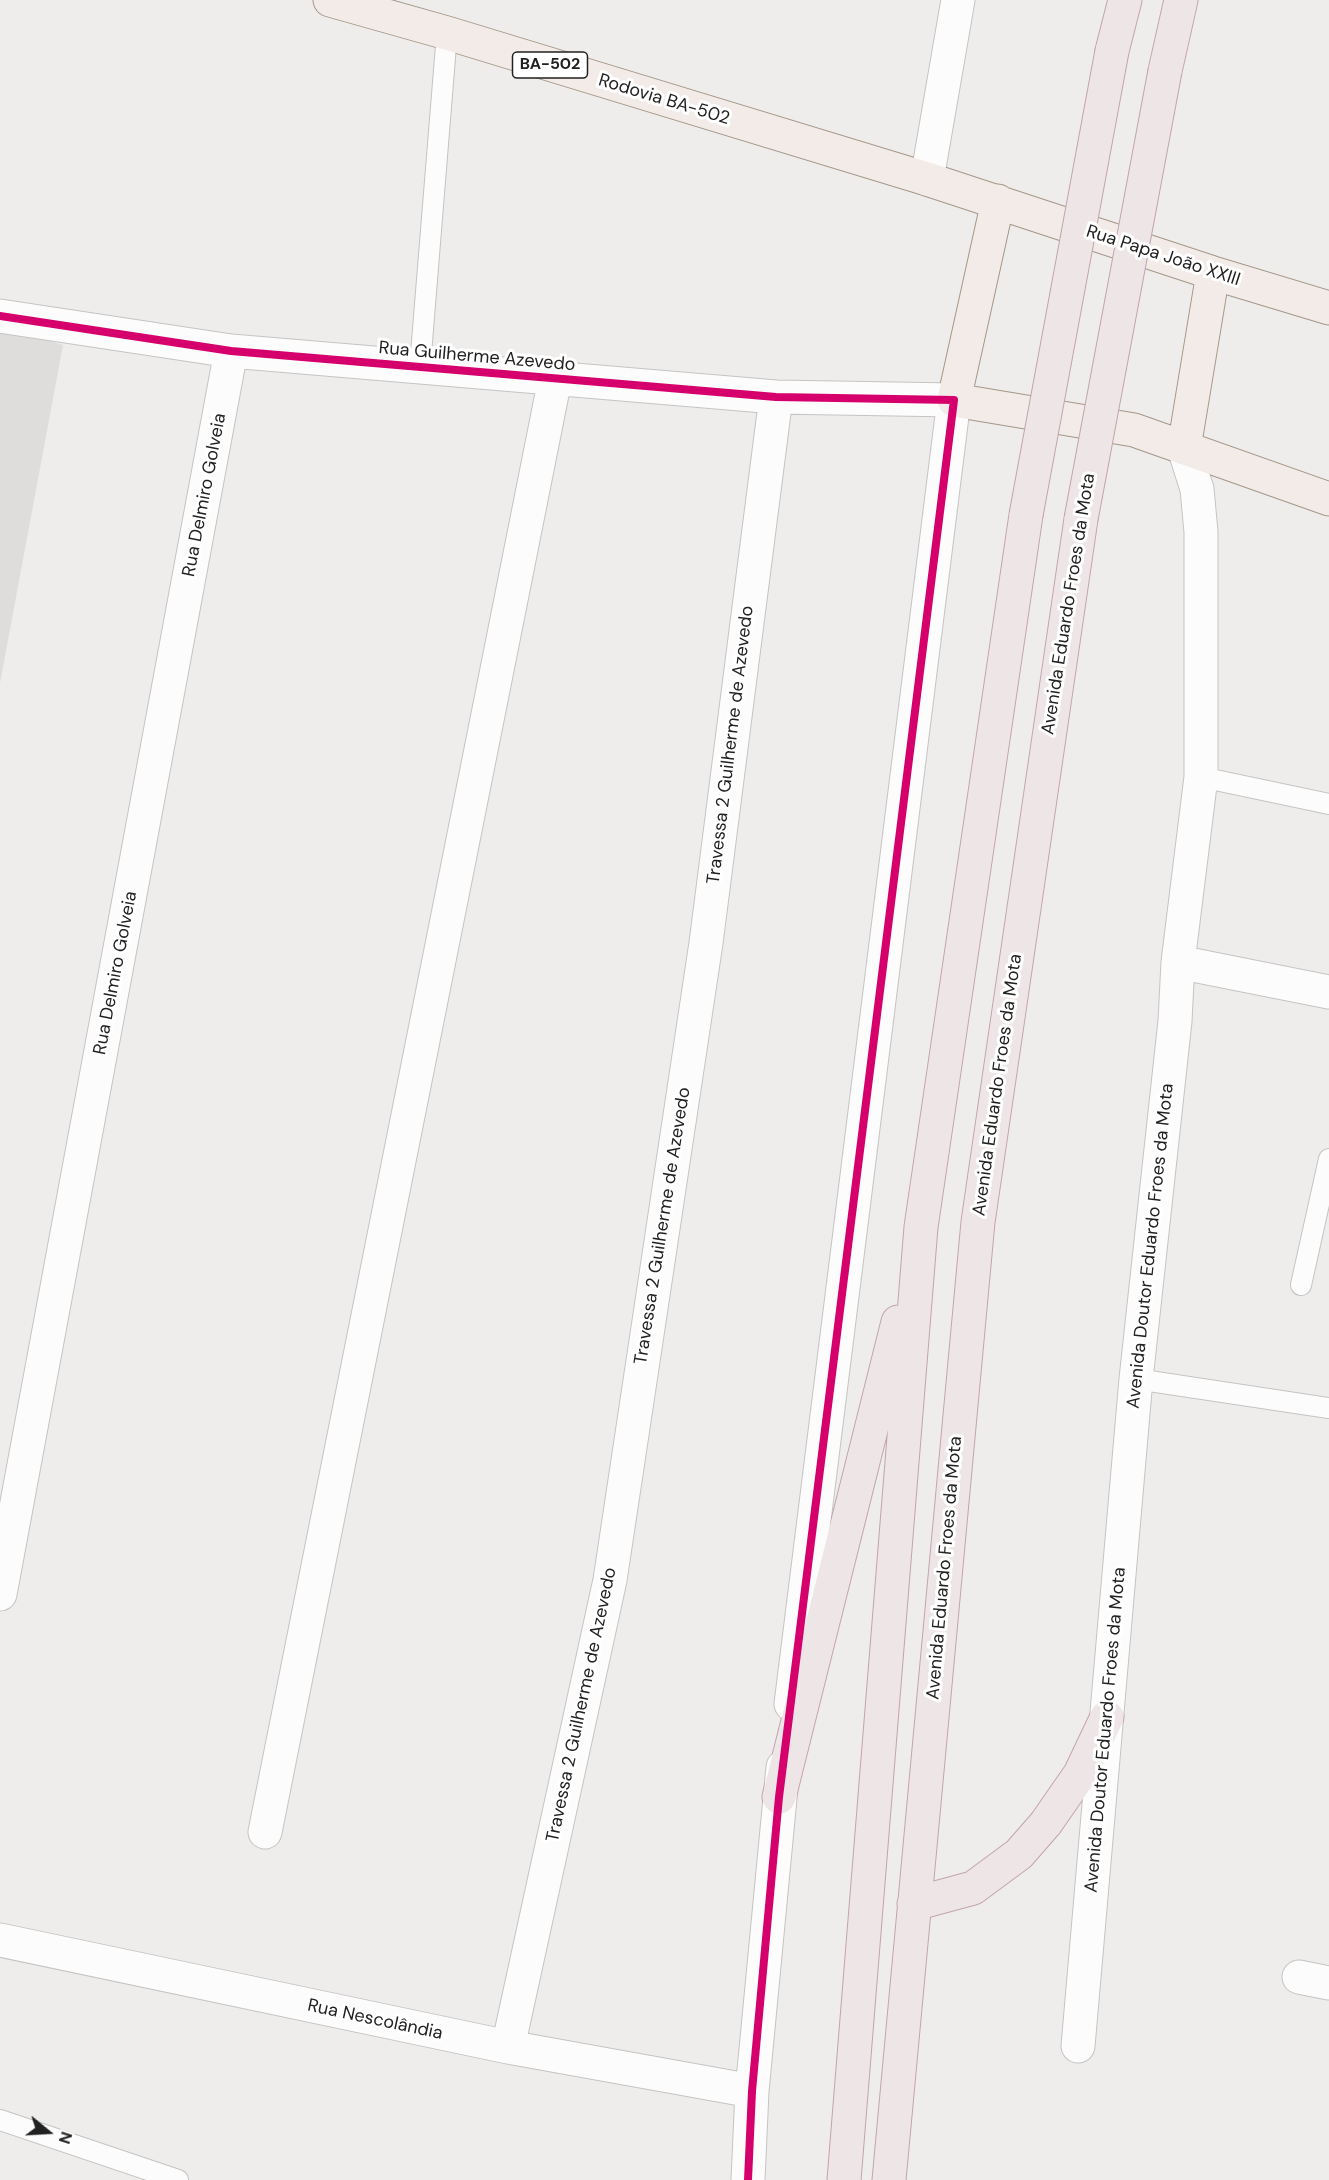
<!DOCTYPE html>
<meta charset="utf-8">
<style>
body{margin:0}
#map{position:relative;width:1329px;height:2180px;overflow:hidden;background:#efedeb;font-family:"DM Sans",sans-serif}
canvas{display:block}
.north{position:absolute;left:18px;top:2102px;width:60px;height:60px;-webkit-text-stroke:4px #fff;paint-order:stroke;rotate:108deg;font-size:16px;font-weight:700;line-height:24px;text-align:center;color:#212121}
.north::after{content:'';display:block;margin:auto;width:21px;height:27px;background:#212121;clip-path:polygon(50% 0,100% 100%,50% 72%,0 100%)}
</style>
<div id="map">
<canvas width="1329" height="2180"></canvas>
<div class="north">N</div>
</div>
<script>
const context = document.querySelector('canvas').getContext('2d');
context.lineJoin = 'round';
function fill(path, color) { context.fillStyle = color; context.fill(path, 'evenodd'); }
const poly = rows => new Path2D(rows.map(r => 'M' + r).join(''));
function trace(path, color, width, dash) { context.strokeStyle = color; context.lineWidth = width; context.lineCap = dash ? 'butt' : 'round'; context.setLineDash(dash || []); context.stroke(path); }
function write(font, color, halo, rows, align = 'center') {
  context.font = font + ' "DM Sans",sans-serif'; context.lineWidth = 6; context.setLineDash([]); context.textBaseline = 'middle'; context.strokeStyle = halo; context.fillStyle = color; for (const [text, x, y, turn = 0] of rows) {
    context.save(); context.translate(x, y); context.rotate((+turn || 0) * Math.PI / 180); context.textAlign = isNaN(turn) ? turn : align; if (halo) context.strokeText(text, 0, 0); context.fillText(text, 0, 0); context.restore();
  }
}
fill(poly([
 [0,326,63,345,0,683]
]), '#dedddc');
const service = poly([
 [420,366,447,33],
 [1201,777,1329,804],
 [1301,1285,1329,1159],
 [1136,1379,1329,1408],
 [0,2120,178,2180]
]);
const minor = poly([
 [0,316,231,351,776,397,954,400,791,1704],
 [1178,962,1329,992],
 [0,1594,231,351],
 [265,1832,555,379],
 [0,1940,508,2047,752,2091],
 [1299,1977,1329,1983],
 [1078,2046,1136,1379,1175,1021,1178,962,1201,777,1201,532,1197,489,1184,448],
 [508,2047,610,1580,706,943,776,397],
 [748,2180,752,2091,783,1767]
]);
const tertiary = poly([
 [927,179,958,0]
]);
const primary = poly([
 [330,0,447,33,927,179,1213,273,1329,308],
 [998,201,954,400,1134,430,1329,499],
 [1184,448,1213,273]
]);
const trunk = poly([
 [1112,51,1125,0],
 [1165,71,1181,0],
 [779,1797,898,1322],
 [914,1904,973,1888,1019,1854,1046,1823,1080,1774,1107,1717],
 [844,2180,921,1227,1026,515],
 [889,2180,978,1222,1081,519]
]);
trace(service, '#c5c4c3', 22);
trace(minor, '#c5c4c3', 35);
trace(tertiary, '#c5c4c3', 35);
trace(primary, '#a59788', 35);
trace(trunk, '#c2a3b1', 35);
trace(service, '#fdfcfc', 20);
trace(minor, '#fdfcfc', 33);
trace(tertiary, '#fdfcfc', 33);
trace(primary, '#f2ebe7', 33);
trace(trunk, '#eee6e6', 33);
const trunkBridge = poly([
 [1026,515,1112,51],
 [1081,519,1165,71]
]);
trace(trunkBridge, '#c2a3b1', 35, []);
trace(trunkBridge, '#eee6e6', 33);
trace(poly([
 [0,316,231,351,776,397,954,400,779,1797,752,2091,748,2180]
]), '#d6006c', 8);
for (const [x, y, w] of [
 [550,65,75]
]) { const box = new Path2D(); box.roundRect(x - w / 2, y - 13, w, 26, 4.5); context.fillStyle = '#fff'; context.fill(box); trace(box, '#212121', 1.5); }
write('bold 16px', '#212121', null, [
 ["BA-502",550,65]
]);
write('18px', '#212121', '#fff', [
 ["Rodovia BA-502",664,100,17],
 ["Rua Papa João XXIII",1163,256,18],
 ["Rua Guilherme Azevedo",477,357,5],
 ["Rua Delmiro Golveia",205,495,-79],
 ["Avenida Eduardo Froes da Mota",1069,604,-81],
 ["Travessa 2 Guilherme de Azevedo",731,745,-83],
 ["Rua Delmiro Golveia",116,973,-79],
 ["Avenida Eduardo Froes da Mota",998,1085,-82],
 ["Travessa 2 Guilherme de Azevedo",663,1226,-81],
 ["Avenida Doutor Eduardo Froes da Mota",1151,1246,-84],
 ["Avenida Eduardo Froes da Mota",945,1568,-85],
 ["Travessa 2 Guilherme de Azevedo",582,1705,-78],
 ["Avenida Doutor Eduardo Froes da Mota",1106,1730,-85],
 ["Rua Nescolândia",375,2020,12]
]);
</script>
